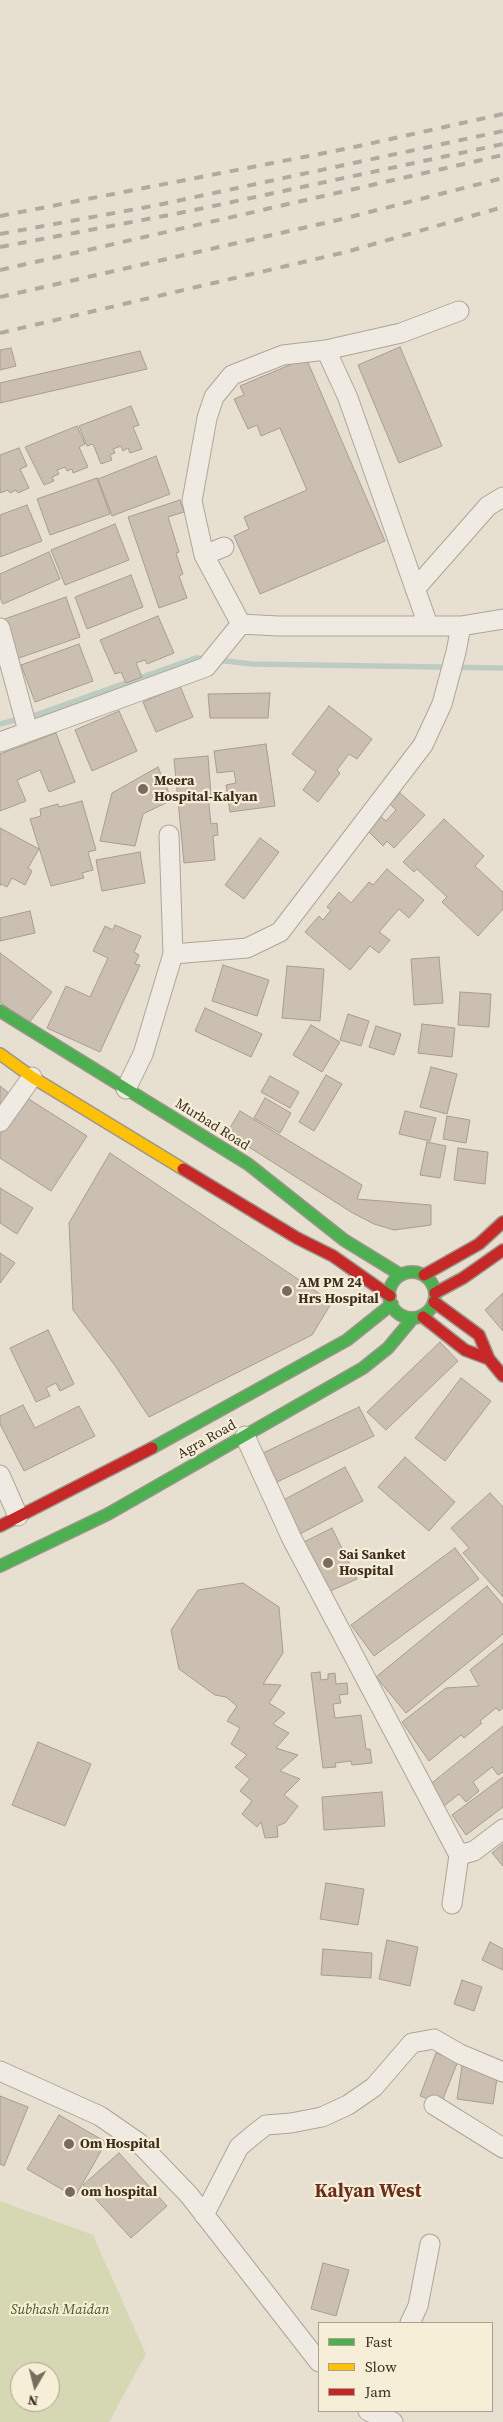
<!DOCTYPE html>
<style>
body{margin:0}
#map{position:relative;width:503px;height:2422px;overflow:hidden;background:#e7e0d1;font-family:"Source Serif 4",serif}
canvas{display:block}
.legend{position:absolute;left:318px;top:2322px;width:175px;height:90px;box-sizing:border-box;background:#f7eed8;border:1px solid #ada18e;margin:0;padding:6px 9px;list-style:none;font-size:15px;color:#3d2e20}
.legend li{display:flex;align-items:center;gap:10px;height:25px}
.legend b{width:25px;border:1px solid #ada18e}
.north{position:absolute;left:10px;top:2362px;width:50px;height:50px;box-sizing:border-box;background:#f7eed8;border:1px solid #ada18e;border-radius:50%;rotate:188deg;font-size:14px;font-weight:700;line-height:20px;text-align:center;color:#3d2e20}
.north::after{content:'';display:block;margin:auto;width:18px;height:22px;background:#786c5e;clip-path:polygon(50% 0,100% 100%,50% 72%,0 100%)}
</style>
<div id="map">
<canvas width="503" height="2422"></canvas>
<ul class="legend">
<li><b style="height:6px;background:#4caf50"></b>Fast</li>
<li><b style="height:6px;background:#ffc107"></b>Slow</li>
<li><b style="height:6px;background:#c62828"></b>Jam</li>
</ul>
<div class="north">N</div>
</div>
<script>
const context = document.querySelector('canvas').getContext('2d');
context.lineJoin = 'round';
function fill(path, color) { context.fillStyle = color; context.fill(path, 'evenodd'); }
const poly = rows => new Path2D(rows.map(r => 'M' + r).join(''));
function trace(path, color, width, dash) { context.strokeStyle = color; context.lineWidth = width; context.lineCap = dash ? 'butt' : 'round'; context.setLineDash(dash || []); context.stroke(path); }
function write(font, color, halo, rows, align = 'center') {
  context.font = font + ' "Source Serif 4",serif'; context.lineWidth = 4.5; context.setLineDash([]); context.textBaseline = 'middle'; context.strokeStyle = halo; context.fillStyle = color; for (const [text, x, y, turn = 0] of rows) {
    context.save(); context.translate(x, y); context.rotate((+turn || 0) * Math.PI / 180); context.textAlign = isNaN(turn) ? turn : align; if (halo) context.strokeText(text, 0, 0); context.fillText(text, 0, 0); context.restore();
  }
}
fill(poly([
 [0,2201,93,2235,146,2354,109,2422,0,2422],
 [20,2372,50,2372,50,2402,20,2402]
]), '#d6d7b3');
trace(poly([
 [217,660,252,664,503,668],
 [30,717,196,658,208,659],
 [0,724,19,719]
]), '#bcccc2', 5.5);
const building = poly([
 [400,347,442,446,399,463,358,365,400,347],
 [11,348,16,366,0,370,0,350,11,348],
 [140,351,147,369,0,403,0,383,140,351],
 [306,358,385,541,260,594,234,536,249,529,244,517,307,490,280,428,261,436,257,425,248,429,234,399,244,395,240,386,306,358],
 [131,406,139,425,133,427,142,449,130,453,128,448,123,451,121,446,113,449,115,453,110,455,112,460,101,464,93,444,87,446,79,426,131,406],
 [77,426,85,444,79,447,88,467,73,473,72,469,67,471,65,467,57,470,59,474,52,477,54,481,44,485,25,447,77,426],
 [19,448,27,466,20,469,29,488,18,493,16,490,10,493,8,490,0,493,0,455,19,448],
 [156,456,170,494,112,516,98,479,156,456],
 [97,478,110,514,50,535,37,499,97,478],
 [180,500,184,512,168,517,179,552,176,553,183,574,179,576,187,598,159,608,128,517,180,500],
 [27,505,42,541,0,557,0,515,27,505],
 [115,524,129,560,65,585,51,550,115,524],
 [49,552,60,579,3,604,0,598,0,574,49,552],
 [131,575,143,607,87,629,75,597,131,575],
 [66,597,80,637,16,659,2,620,66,597],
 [158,616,174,653,147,664,145,660,136,663,142,677,126,683,121,672,115,674,100,640,158,616],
 [79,644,93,681,35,702,21,665,79,644],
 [180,686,193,717,156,732,143,702,180,686],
 [270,693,268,718,210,718,208,694,270,693],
 [329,706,372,739,357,759,349,754,337,770,340,773,318,802,303,790,316,772,292,754,329,706],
 [119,711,137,751,92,771,75,730,119,711],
 [56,733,75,782,49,792,40,770,17,780,26,801,0,811,0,754,56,733],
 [266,744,275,806,230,812,226,785,236,783,234,771,217,773,214,751,266,744],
 [208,756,211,795,208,796,211,824,217,823,218,835,213,836,215,860,184,863,174,759,208,756],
 [158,767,172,800,143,814,135,846,100,841,112,793,158,767],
 [400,793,425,815,394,848,387,841,383,846,366,829,379,815,386,821,396,810,390,804,400,793],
 [82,801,96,850,88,852,93,870,82,873,84,878,51,886,30,819,41,816,40,809,58,804,59,807,82,801],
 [444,819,484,856,475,866,503,892,503,909,478,936,442,902,447,897,417,869,414,872,403,862,444,819],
 [0,828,39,849,28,868,32,871,25,885,12,878,7,887,1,884,0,886,0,828],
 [260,838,279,852,244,899,225,885,260,838],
 [140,852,145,883,102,891,96,860,140,852],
 [387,869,424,900,409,918,399,909,379,932,390,940,379,953,370,946,350,970,305,932,319,916,323,920,331,910,327,907,339,892,351,903,369,882,373,885,387,869],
 [30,911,35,933,0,941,0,918,30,911],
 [115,925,141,936,134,952,139,955,135,964,140,965,100,1052,47,1028,66,986,90,997,108,958,93,951,105,926,113,930,115,925],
 [0,953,52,992,29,1023,0,1002,0,953],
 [439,957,443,1003,414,1005,411,959,439,957],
 [223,965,269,980,257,1016,212,1001,223,965],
 [287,966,324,969,320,1021,282,1018,287,966],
 [460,992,491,994,489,1027,458,1025,460,992],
 [205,1008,262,1034,251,1057,195,1031,205,1008],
 [348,1014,369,1021,361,1046,340,1040,348,1014],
 [422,1024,455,1028,452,1057,418,1053,422,1024],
 [311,1025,340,1042,322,1072,293,1055,311,1025],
 [376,1026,401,1034,394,1055,369,1047,376,1026],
 [431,1067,457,1074,447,1114,420,1107,431,1067],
 [326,1075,342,1084,314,1131,299,1122,326,1075],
 [270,1076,299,1092,290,1108,261,1092,270,1076],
 [0,1086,10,1094,0,1106,0,1086],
 [24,1096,87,1136,51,1191,0,1158,0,1133,24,1096],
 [265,1098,291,1113,280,1133,254,1118,265,1098],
 [240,1111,362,1185,357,1199,431,1205,431,1225,394,1230,374,1224,351,1212,227,1133,240,1111],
 [405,1111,436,1118,430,1141,399,1134,405,1111],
 [447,1116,470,1120,466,1143,443,1139,447,1116],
 [427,1142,446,1146,440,1178,420,1175,427,1142],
 [458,1148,488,1152,485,1184,454,1180,458,1148],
 [110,1153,332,1302,312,1335,149,1417,116,1367,73,1310,69,1223,110,1153],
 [0,1188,33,1208,17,1234,0,1223,0,1188],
 [0,1253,15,1263,0,1283,0,1253],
 [503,1293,503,1331,485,1310,503,1293],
 [48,1330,74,1384,60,1391,56,1383,46,1388,50,1396,36,1402,10,1348,48,1330],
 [440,1342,458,1361,386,1430,367,1412,440,1342],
 [461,1378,491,1401,445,1461,415,1438,461,1378],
 [23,1405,35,1428,79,1406,95,1436,24,1471,0,1424,0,1416,23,1405],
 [359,1407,374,1436,277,1482,263,1453,359,1407],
 [405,1457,455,1502,429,1531,378,1487,405,1457],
 [345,1467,363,1501,296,1536,278,1503,345,1467],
 [490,1493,503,1507,503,1597,463,1553,469,1548,451,1528,490,1493],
 [332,1528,357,1579,326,1593,302,1543,332,1528],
 [455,1548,479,1579,374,1656,351,1625,455,1548],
 [243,1583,279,1607,283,1653,263,1684,281,1685,269,1703,285,1713,273,1724,289,1733,276,1748,298,1755,280,1771,300,1779,284,1795,298,1806,285,1823,277,1826,278,1837,265,1838,261,1822,257,1827,242,1814,252,1801,240,1791,250,1779,235,1767,247,1755,231,1744,240,1728,227,1721,237,1706,226,1697,215,1695,179,1669,171,1630,198,1590,243,1583],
 [487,1586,503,1605,503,1634,406,1713,376,1677,487,1586],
 [503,1643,503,1708,499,1711,496,1708,480,1721,482,1723,464,1738,461,1735,429,1761,402,1722,446,1688,479,1686,470,1670,503,1643],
 [320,1672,321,1680,328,1679,328,1674,335,1673,336,1684,347,1683,348,1694,339,1695,341,1703,333,1704,335,1718,361,1715,366,1749,370,1749,372,1763,352,1765,351,1761,335,1763,336,1767,323,1768,311,1673,320,1672],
 [503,1726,503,1772,498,1775,492,1767,473,1782,479,1791,466,1802,459,1794,444,1806,428,1786,503,1726],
 [38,1742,91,1764,65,1826,12,1805,38,1742],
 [503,1777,503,1807,466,1835,452,1815,503,1777],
 [382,1792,385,1826,324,1830,322,1797,382,1792],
 [503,1844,503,1866,492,1853,503,1844],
 [326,1883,364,1889,358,1925,320,1919,326,1883],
 [387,1940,418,1947,410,1986,379,1979,387,1940],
 [490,1942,503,1949,503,1970,482,1960,490,1942],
 [323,1949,372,1953,371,1978,321,1975,323,1949],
 [462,1980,482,1987,474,2011,454,2004,462,1980],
 [436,2053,458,2061,441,2104,420,2096,436,2053],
 [462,2066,498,2072,493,2104,457,2099,462,2066],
 [0,2096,28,2107,4,2166,0,2164,0,2096],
 [59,2115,106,2142,75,2197,27,2169,59,2115],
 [119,2153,167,2206,131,2238,83,2185,119,2153],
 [323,2263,349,2270,336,2316,311,2309,323,2263]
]);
fill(building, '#cbbfb2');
trace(building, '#a89c90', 1);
const street = poly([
 [326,350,348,398,428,625],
 [204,555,224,547],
 [415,589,488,506,503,497],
 [241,624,204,555,192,501,207,418,214,397,232,375,283,355,326,350,401,333,459,311],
 [241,624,278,626,461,626,503,619],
 [0,628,28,731],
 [0,742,206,667,241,624],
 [173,954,247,948,280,932,423,745,442,704,456,652,461,626],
 [126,1089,143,1054,173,954,169,835],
 [0,1122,32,1077],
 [245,1436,291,1537,459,1855,452,1904],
 [0,1475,18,1516],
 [459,1855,474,1851,503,1829],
 [0,2071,100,2116,139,2143,189,2195,319,2362],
 [434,2105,503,2148],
 [204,2215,239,2147,252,2136,266,2125,291,2123,322,2117,348,2105,374,2087,412,2043,434,2039,460,2054,503,2072],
 [410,2323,418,2306,430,2244],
 [368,2411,393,2422]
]);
const fast = poly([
 [0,1011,248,1164,344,1240,401,1275],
 '389 1295a23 23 0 1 1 46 0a23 23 0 1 1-46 0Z',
 [152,1448,347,1340,392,1304],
 [0,1566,108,1514,363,1368,388,1348,413,1318]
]);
const slow = poly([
 [0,1054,32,1077,183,1169]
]);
const jam = poly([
 [183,1169,297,1238,333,1256,390,1296],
 [424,1275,479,1244,503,1222],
 [435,1293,463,1278,503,1250],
 [434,1302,479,1335,489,1359,503,1376],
 [423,1317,465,1350,489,1359],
 [0,1526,152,1448]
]);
trace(street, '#ada599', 21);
trace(fast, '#9c958a', 14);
trace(slow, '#9c958a', 14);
trace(jam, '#9c958a', 14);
trace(street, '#efebe3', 19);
trace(fast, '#4caf50', 11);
trace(slow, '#ffc107', 11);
trace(jam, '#c62828', 11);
trace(poly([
 [0,216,350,148,503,114],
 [0,234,158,205,503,131],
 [0,247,190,211,503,144],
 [0,270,503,155],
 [0,297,338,220,503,178],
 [0,333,346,252,503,207]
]), '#afaaa2', 4, [9, 9]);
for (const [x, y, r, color] of [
 [143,789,6,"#786c5e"],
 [287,1291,6,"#786c5e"],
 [328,1563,6,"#786c5e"],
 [69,2144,6,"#786c5e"],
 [70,2192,6,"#786c5e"]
]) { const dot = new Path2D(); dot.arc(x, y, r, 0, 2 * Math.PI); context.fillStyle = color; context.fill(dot); trace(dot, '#f7eed8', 2); }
write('bold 14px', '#3d2e20', '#f7eed8', [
 ["Meera",154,781],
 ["Hospital-Kalyan",154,797],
 ["AM PM 24",298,1283],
 ["Hrs Hospital",298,1299],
 ["Sai Sanket",339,1555],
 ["Hospital",339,1571],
 ["Om Hospital",80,2144],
 ["om hospital",81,2192]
], 'left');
write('14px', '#3d2e20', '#f7eed8', [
 ["Murbad Road",212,1125,32],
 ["Agra Road",207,1440,-29]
]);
write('italic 14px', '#4d5a26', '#f7eed8', [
 ["Subhash Maidan",60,2310]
]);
write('bold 19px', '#6b2e1e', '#f7eed8', [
 ["Kalyan West",368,2192]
]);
</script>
